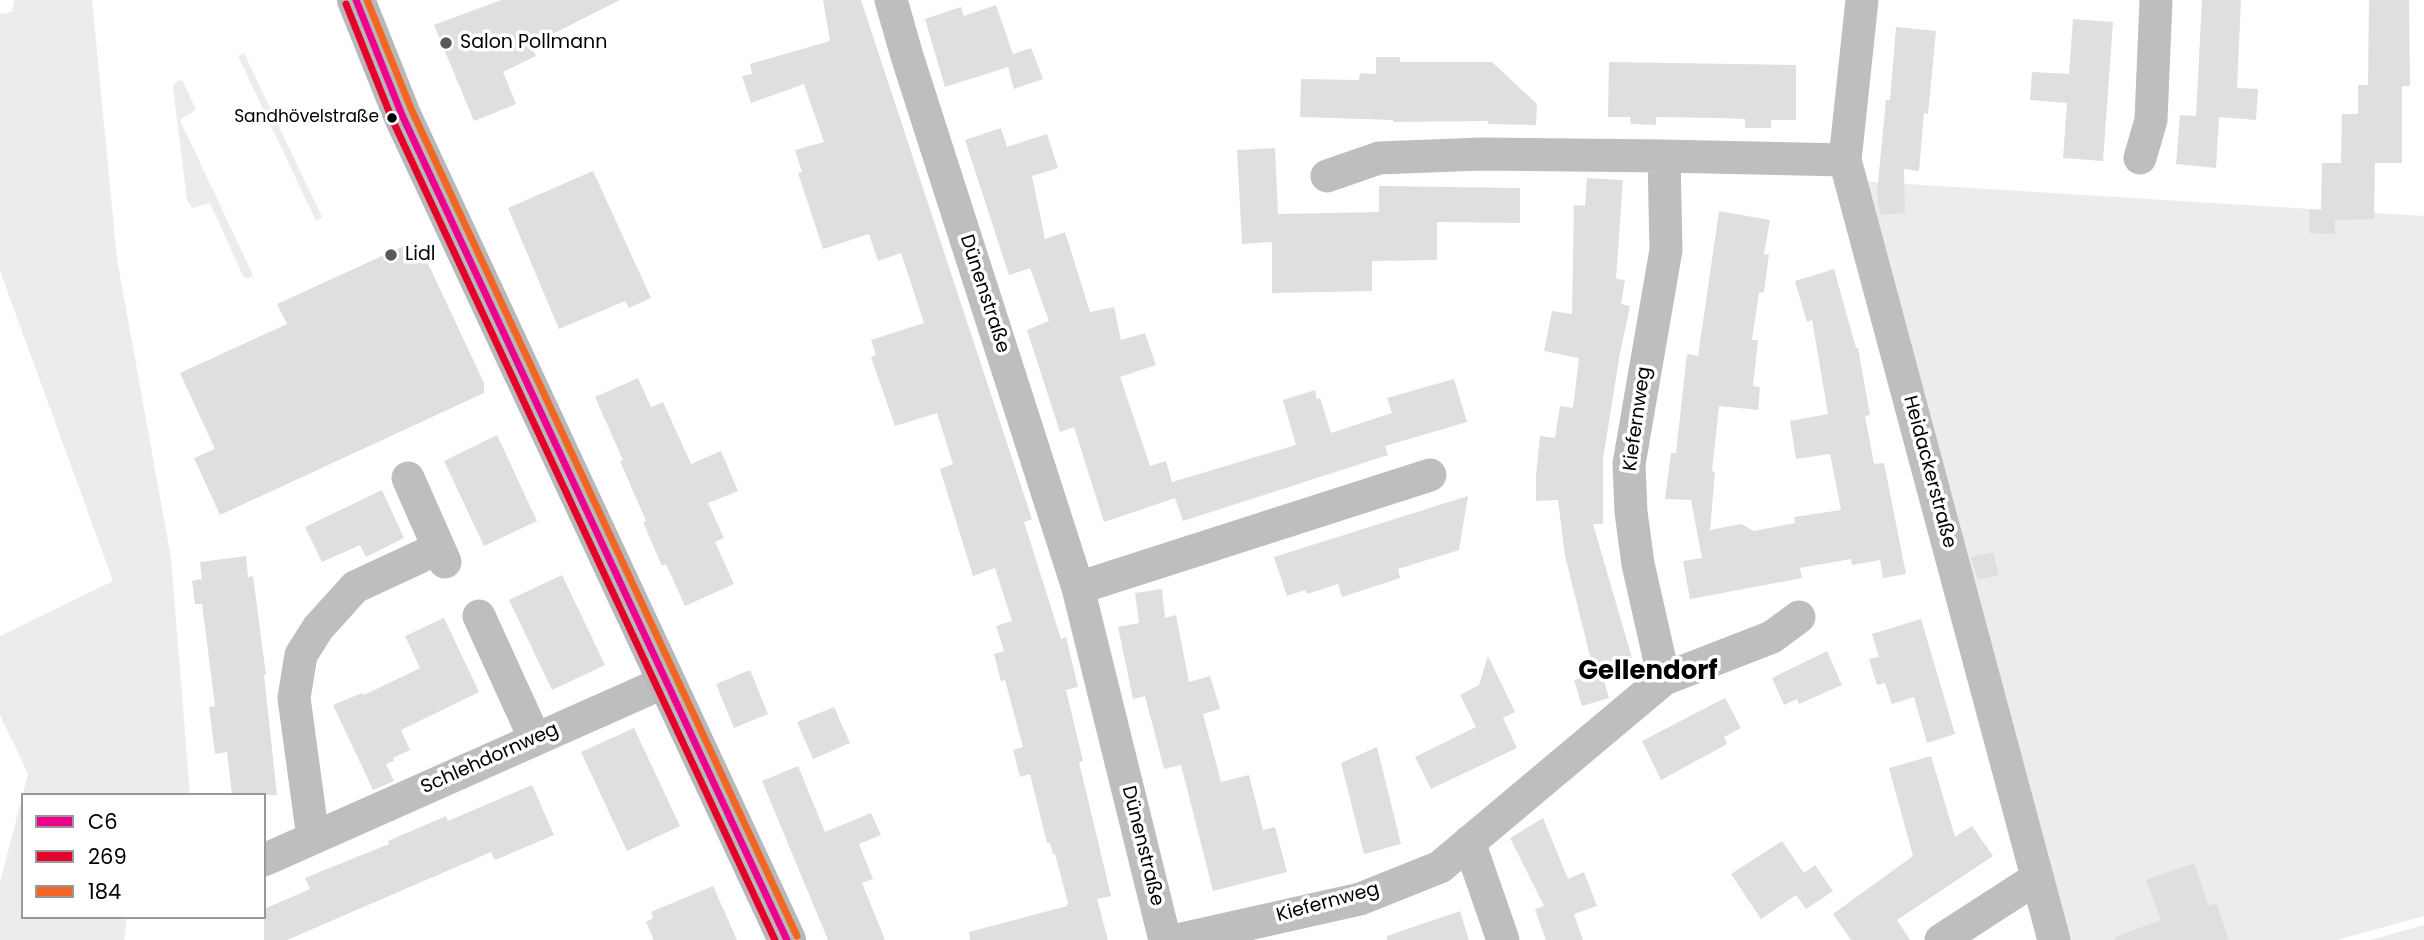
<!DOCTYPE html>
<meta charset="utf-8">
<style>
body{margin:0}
#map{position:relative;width:2424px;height:940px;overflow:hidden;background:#fff;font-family:Poppins,sans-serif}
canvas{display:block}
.legend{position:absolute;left:21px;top:793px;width:245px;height:126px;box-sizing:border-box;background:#fff;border:2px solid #999;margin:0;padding:9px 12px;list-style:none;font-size:21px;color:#000}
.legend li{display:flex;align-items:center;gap:14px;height:35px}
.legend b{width:35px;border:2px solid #999}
</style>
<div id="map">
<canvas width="2424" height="940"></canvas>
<ul class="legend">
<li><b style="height:9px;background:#ec008c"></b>C6</li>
<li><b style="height:9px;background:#e4002b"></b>269</li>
<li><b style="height:9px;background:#f26522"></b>184</li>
</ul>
</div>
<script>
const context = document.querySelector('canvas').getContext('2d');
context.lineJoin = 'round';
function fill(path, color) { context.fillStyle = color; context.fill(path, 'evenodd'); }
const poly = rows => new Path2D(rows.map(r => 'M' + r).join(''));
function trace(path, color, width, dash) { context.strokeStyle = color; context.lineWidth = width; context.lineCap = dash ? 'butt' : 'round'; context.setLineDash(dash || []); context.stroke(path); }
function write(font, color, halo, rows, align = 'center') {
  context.font = font + ' Poppins,sans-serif'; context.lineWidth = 7; context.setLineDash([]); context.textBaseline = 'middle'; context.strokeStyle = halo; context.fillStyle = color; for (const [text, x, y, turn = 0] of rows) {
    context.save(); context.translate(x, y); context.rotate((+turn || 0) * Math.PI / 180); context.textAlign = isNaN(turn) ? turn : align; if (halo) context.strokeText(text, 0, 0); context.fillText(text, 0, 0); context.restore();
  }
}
fill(poly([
 [14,0,92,0,117,259,171,558,190,795,23,795,23,917,127,917,124,940,0,940,0,882,28,774,0,715,0,636,113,581,0,271,0,14,12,12],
 [244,53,322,217,316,221,238,56],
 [179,80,183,81,196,110,180,120,253,275,248,279,243,276,210,203,192,208,187,200,173,88,175,83],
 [1858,181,2424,216,2424,916,2337,940,2060,940],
 [2424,925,2424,940,2370,940]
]), '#ececec');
fill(poly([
 [501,0,620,0,531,45,536,56,503,72,516,104,474,121,434,25],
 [823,0,861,0,1032,519,1024,522,1061,639,1066,637,1078,687,1066,690,1083,761,1079,762,1111,896,1097,899,1108,940,970,940,969,932,1067,906,1068,903,1055,854,1053,854,1050,843,1047,843,1030,774,1020,777,1013,750,1023,747,1005,680,1001,681,994,654,1004,651,996,626,1012,621,995,568,973,576,940,469,953,464,937,413,895,426,871,357,876,355,871,340,924,323,901,253,878,261,869,234,823,249,798,173,802,172,795,150,824,142,804,84,751,103,742,76,752,74,750,64,830,41],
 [2202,0,2241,0,2237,88,2258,89,2256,120,2219,117,2216,168,2176,164,2180,115,2196,116],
 [2369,0,2409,0,2410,86,2402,86,2402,163,2375,163,2374,219,2335,220,2335,234,2309,233,2309,209,2321,210,2322,163,2341,163,2342,114,2358,114,2358,85,2368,85],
 [996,5,1013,54,1031,48,1043,79,1014,89,1008,67,945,87,925,19,961,7,964,16],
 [2073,19,2113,22,2103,161,2063,158,2067,103,2030,100,2032,72,2069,74],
 [1896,27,1936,31,1928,114,1924,113,1919,171,1904,169,1905,213,1880,215,1877,193,1886,100,1890,100],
 [1376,57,1400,57,1400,62,1492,62,1537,104,1536,125,1488,124,1488,121,1393,122,1393,120,1300,117,1301,79,1359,80,1360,73,1376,74],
 [1609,62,1796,65,1796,120,1771,120,1771,128,1745,128,1745,119,1721,118,1656,117,1656,125,1631,124,1630,117,1608,117],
 [1001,128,1007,147,1047,134,1058,168,1032,176,1045,239,1065,232,1090,312,1114,307,1121,340,1145,333,1156,365,1120,377,1150,466,1166,461,1172,482,1296,445,1283,400,1315,390,1317,399,1320,398,1331,433,1392,413,1387,398,1454,379,1467,422,1385,446,1388,455,1183,521,1175,498,1104,522,1074,427,1060,432,1027,330,1049,321,1030,268,1009,275,965,140],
 [1275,148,1278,214,1379,212,1379,186,1520,188,1520,223,1437,222,1437,260,1372,261,1372,291,1272,293,1272,242,1242,244,1237,150],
 [593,171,651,298,629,308,625,301,559,329,508,208],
 [1587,178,1623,180,1616,279,1625,280,1621,304,1630,306,1620,353,1603,459,1603,524,1593,524,1632,658,1593,668,1565,556,1558,500,1536,501,1536,476,1540,436,1555,438,1560,406,1573,408,1579,358,1544,351,1552,311,1572,314,1574,205,1585,206],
 [1719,211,1770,220,1764,255,1769,254,1764,292,1759,293,1752,340,1758,340,1753,386,1760,387,1758,410,1719,406,1712,471,1715,472,1710,530,1741,524,1754,531,1795,523,1794,517,1841,510,1830,454,1796,459,1790,421,1828,414,1812,320,1807,322,1795,281,1834,269,1856,348,1858,348,1870,415,1865,416,1874,464,1884,463,1906,574,1883,578,1880,560,1852,565,1851,559,1800,568,1802,578,1690,599,1683,561,1702,558,1691,500,1665,499,1671,453,1676,453,1687,354,1698,356],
 [417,240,484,383,484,393,220,515,194,458,215,449,180,373,287,324,277,304],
 [638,378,651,407,663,402,691,464,721,451,738,491,708,503,724,538,715,542,734,584,685,606,666,564,662,566,643,522,646,521,620,461,623,460,595,397],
 [497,435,537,521,484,546,444,461],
 [382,490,404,538,366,557,360,545,322,562,305,527],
 [1468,496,1459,550,1398,569,1400,578,1342,597,1338,584,1307,594,1305,590,1287,596,1274,557],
 [1993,552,1999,575,1978,580,1971,557],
 [246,556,248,577,253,576,266,675,264,675,277,795,232,795,227,752,215,754,209,707,215,706,206,635,202,604,195,604,192,581,202,579,200,562],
 [562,575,605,665,552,690,509,600],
 [1162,589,1165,618,1176,615,1189,682,1210,676,1220,709,1203,714,1221,782,1249,775,1263,830,1275,827,1287,872,1213,891,1181,765,1164,769,1145,696,1133,699,1118,627,1139,623,1135,593],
 [444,618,479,692,401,730,410,750,393,758,394,761,386,764,394,781,373,790,333,705,362,693,364,695,420,668,405,636],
 [1921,619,1955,734,1927,743,1914,697,1892,704,1885,683,1877,685,1869,659,1879,657,1872,634],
 [1827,651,1842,685,1799,704,1797,699,1784,705,1772,678],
 [1488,656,1515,712,1503,718,1517,748,1431,789,1415,757,1476,727,1460,695,1479,685],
 [750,670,768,714,734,728,716,684],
 [1602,673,1609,698,1582,706,1574,680],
 [1725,698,1741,728,1724,737,1727,744,1661,780,1642,741],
 [834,707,850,743,813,759,797,722],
 [634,728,680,826,627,851,581,752],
 [1377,747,1401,844,1364,854,1341,763],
 [1931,756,1955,837,1972,826,1993,856,1897,920,1910,940,1851,940,1833,914,1913,856,1889,768],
 [798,766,825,832,871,813,881,835,859,844,873,879,862,883,885,940,828,940,762,781],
 [532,785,554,835,495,860,491,852,287,940,264,940,264,909,310,889,305,878,389,844,388,841,446,816,448,821],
 [1543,818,1568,879,1584,872,1597,906,1574,914,1583,940,1546,940,1535,909,1544,906,1510,838],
 [1782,841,1804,873,1815,865,1833,891,1806,909,1796,895,1761,919,1731,874],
 [2194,863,2209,906,2216,903,2229,940,2115,940,2115,937,2161,920,2146,880],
 [713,886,737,940,654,940,646,922,653,918,651,912],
 [1460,911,1469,940,1387,940,1387,936]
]), '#dfdfdf');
trace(poly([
 [891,0,907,56,1078,588,1165,940],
 [1862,0,1845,160,2054,940],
 [2140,158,2151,120,2156,0],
 [1327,176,1379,158,1481,154,1664,156],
 [408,478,445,562],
 [1078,588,1430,475],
 [479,616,535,739],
 [1664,679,1772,637,1799,617],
 [313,838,294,698,301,655,318,628,355,587,439,548],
 [1469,842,1503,940],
 [264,860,667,681],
 [1177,940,1360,899,1440,867,1664,679,1638,564,1631,512,1629,464,1666,250,1664,156,1845,160],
 [1941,940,2037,878]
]), '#bebebe', 33);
trace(poly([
 [356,0,402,115,787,940]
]), '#b8b8b8', 38);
trace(poly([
 [356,0,402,115,787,940]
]), '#ec008c', 7);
trace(poly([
 [346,4,392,119,775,940]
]), '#e4002b', 7);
trace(poly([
 [367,0,412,111,797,936]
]), '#f26522', 7);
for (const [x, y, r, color] of [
 [446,43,7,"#595959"],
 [392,118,6,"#000"],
 [391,255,7,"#595959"]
]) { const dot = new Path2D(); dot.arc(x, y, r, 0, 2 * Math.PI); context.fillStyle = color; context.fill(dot); trace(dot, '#fff', 2.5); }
write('17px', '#000', '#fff', [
 ["Sandhövelstraße",379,118]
], 'right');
write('19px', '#000', '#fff', [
 ["Salon Pollmann",460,43],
 ["Lidl",405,255]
], 'left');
write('19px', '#000', '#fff', [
 ["Dünenstraße",984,294,72],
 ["Kiefernweg",1638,419,-82],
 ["Heidackerstraße",1929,472,75],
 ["Schlehdornweg",490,759,-24],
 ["Dünenstraße",1142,846,76],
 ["Kiefernweg",1328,903,-15]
]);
write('bold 26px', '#000', '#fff', [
 ["Gellendorf",1648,672]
]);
</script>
